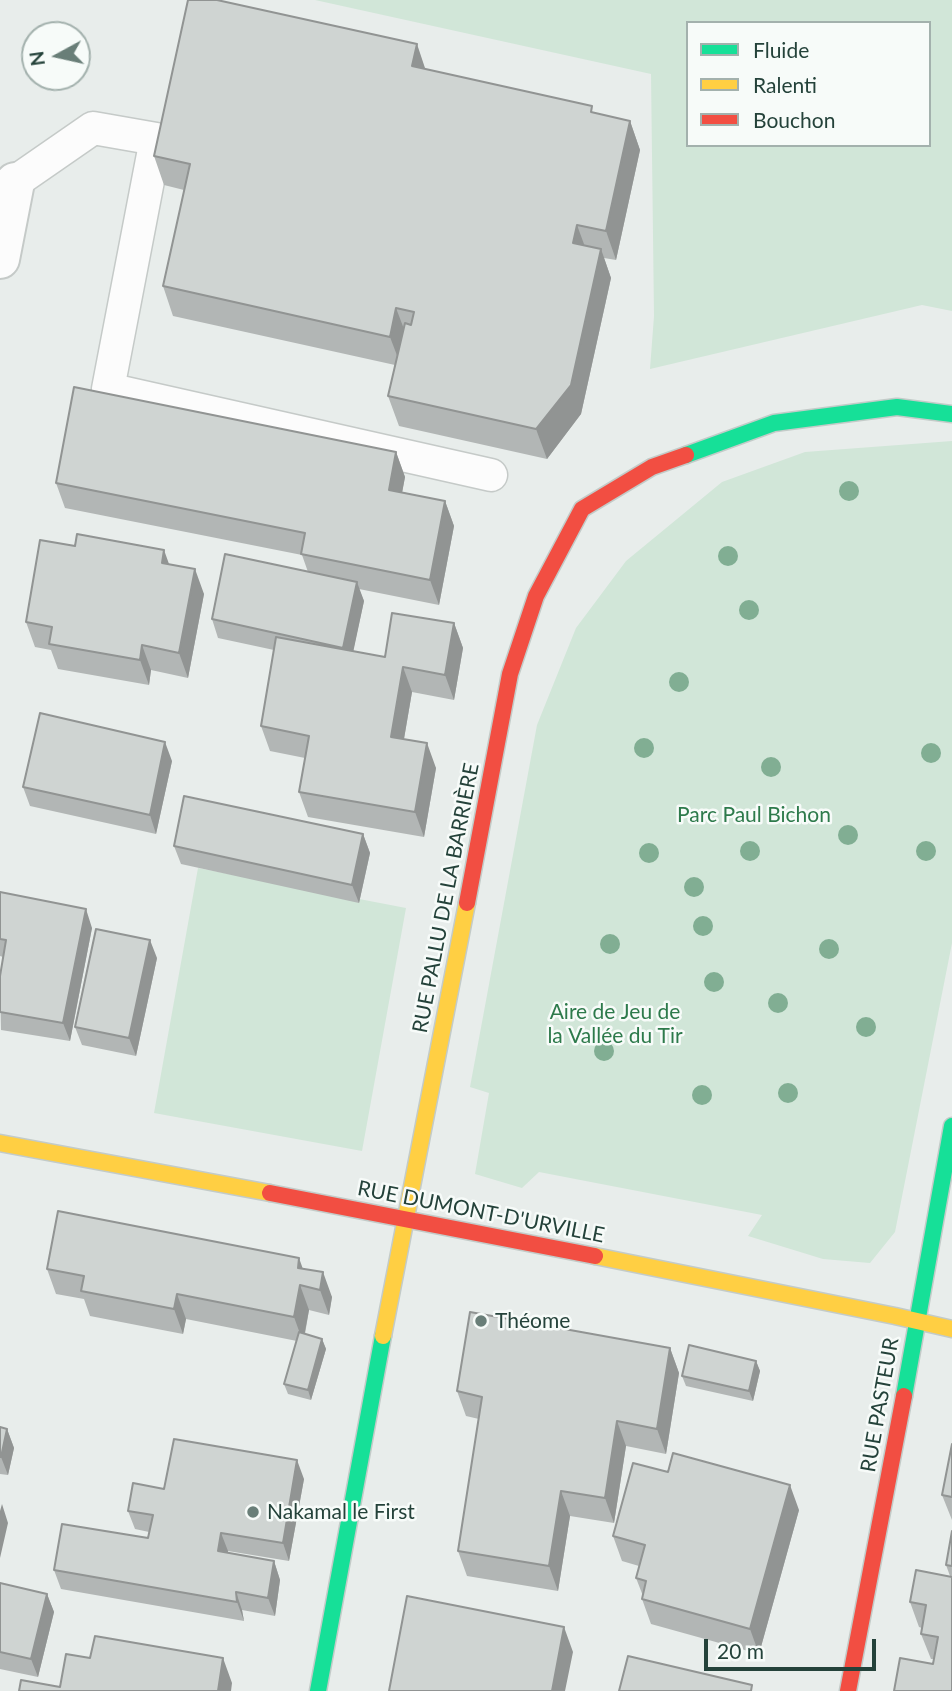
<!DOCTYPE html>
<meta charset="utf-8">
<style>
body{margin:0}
#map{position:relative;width:952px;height:1691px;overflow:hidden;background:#e8edeb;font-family:Lato,sans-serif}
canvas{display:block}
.legend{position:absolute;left:686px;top:21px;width:245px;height:126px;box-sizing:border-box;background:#f7fbf9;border:2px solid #a3b1ad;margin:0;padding:9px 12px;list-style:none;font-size:21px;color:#24423a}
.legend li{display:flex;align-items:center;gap:14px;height:35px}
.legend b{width:35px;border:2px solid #a3b1ad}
.north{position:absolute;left:21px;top:21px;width:70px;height:70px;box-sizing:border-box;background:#f7fbf9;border:2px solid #a3b1ad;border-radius:50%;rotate:262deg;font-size:19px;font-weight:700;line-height:28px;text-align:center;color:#24423a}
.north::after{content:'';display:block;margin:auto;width:24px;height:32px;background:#697e78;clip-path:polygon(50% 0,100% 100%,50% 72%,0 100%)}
.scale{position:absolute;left:704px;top:1639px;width:172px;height:32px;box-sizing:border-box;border:4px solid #24423a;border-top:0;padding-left:9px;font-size:21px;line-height:24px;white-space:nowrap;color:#24423a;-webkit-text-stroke:5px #f7fbf9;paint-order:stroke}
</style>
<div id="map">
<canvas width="952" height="1691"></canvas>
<ul class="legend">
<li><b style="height:9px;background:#16e098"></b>Fluide</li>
<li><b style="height:9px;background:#ffcf43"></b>Ralenti</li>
<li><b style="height:9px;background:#f24e42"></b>Bouchon</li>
</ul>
<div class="north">N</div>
<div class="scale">20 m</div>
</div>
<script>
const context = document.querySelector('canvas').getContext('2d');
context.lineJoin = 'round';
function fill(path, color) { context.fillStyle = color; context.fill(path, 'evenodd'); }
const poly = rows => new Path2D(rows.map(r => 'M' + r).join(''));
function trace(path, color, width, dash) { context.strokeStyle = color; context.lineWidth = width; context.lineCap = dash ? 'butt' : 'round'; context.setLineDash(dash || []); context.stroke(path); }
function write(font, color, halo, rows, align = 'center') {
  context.font = font + ' Lato,sans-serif'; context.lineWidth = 5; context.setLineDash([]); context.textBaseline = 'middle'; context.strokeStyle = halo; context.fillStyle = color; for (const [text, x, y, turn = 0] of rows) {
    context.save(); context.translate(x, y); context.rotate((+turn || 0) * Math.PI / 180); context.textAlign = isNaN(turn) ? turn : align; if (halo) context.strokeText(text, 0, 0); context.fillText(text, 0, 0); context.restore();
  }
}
fill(poly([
 [315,0,952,0,952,311,922,305,650,369,654,316,651,74],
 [688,23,929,23,929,145,688,145],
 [952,441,952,943,895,1232,870,1263,823,1259,748,1236,762,1215,539,1172,522,1188,475,1174,489,1093,470,1087,537,725,576,628,626,561,722,482,805,452],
 [198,868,406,908,362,1151,154,1113]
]), '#d1e6d8');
const lane = poly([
 [15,182,93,128,156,139,108,389,491,475]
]);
const street = poly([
 [0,259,15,182]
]);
const fast = poly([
 [686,455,774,423,897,407,952,414],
 [904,1396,952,1126],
 [318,1691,383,1336]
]);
const slow = poly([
 [0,1143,270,1193],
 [595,1256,895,1316,952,1329],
 [383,1336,467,903]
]);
const jam = poly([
 [467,903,510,674,536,596,582,509,652,467,686,455],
 [270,1193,595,1256],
 [848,1691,904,1396]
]);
trace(lane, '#c5cac8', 35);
trace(street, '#c5cac8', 42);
trace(fast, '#c3cbc8', 19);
trace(slow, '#c3cbc8', 19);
trace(jam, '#c3cbc8', 19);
trace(lane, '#fcfcfc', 32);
trace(street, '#fcfcfc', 38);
trace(fast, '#16e098', 16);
trace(slow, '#ffcf43', 16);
trace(jam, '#f24e42', 16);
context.fillStyle = '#81ae93';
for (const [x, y] of [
 [849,491],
 [728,556],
 [749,610],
 [679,682],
 [644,748],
 [931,753],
 [771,767],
 [848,835],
 [750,851],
 [926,851],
 [649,853],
 [694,887],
 [703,926],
 [610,944],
 [829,949],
 [714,982],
 [778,1003],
 [866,1027],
 [604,1051],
 [788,1093],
 [702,1095]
]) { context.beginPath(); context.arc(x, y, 10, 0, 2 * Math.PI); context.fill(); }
fill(poly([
 [426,69,595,113,630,121,640,150,616,260,604,258,611,278,581,414,547,459,399,426,388,396,395,365,173,316,163,286,184,190,164,185,154,156],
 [396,452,405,477,402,492,445,501,454,526,439,605,359,589,364,601,353,651,385,657,454,623,463,648,454,700,412,692,404,739,436,768,424,837,308,817,299,792,305,758,270,751,261,726,274,650,218,638,212,619,308,572,302,555,65,508,56,483],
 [169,564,204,594,188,678,151,670,149,685,58,669,51,650,35,647,26,622],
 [172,761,156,834,30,806,23,787],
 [363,834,370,853,359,903,181,864,174,846],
 [0,892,92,928,70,1041,1,1030,0,976,3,957,0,956],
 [157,958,136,1056,82,1045,75,1027],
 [47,1269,303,1269,332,1297,329,1315,309,1310,305,1334,322,1339,326,1349,311,1400,288,1394,284,1384,297,1341,186,1319,183,1334,90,1316,84,1299,56,1294],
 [670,1348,679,1373,666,1454,626,1446,614,1523,570,1516,558,1591,467,1576,458,1551,479,1419,466,1416,457,1391],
 [756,1361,760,1371,753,1401,686,1386,682,1376],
 [0,1427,7,1429,14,1448,8,1475,0,1474],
 [952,1444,952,1520,942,1495],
 [304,1479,289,1561,228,1551,228,1553,274,1561,280,1580,275,1616,242,1610,244,1621,61,1589,54,1570,148,1538,149,1532,135,1529,128,1511,164,1489],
 [799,1510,759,1654,651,1624,642,1599,643,1596,636,1578,639,1566,622,1561,613,1536],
 [952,1531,952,1691,933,1664,934,1659,931,1659,921,1634,922,1628,919,1627,910,1602,950,1576,946,1565],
 [0,1583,47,1594,54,1612,38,1677,0,1669]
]), '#b2b6b5');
fill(poly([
 [417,44,427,74,412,66],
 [630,121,640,150,616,260,606,231],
 [577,225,588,255,573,243],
 [601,249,611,278,581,414,547,459,536,429],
 [396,308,407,337,401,366,390,337],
 [396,452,405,477,398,515,389,490],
 [445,501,454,526,439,605,430,580],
 [164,550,173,575,162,563],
 [195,569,204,594,188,678,179,653],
 [357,582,364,601,350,667,343,648],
 [454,623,463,648,454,700,445,675],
 [142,645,151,670,149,685,140,660],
 [403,667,412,692,400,762,391,737],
 [165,742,172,761,156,834,150,815],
 [427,743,436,768,424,837,415,812],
 [363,834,370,853,359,903,352,885],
 [86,909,92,928,70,1041,63,1023],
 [150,940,157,958,136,1056,129,1038],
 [299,1258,308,1283,298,1268],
 [323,1272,332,1297,329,1315,320,1290],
 [300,1285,309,1310,303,1342,294,1317],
 [177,1294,186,1319,183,1334,174,1309],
 [322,1339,326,1349,311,1400,308,1390],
 [670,1348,679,1373,666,1454,657,1429],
 [756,1361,760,1371,753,1401,749,1391],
 [617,1421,626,1446,614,1523,605,1498],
 [7,1429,14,1448,8,1475,1,1457],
 [297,1460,304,1479,289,1561,283,1543],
 [790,1485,799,1510,759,1654,750,1629],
 [561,1491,570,1516,558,1591,549,1566],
 [2,1504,8,1523,0,1558,0,1511],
 [221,1533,228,1551,225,1570,218,1551],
 [274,1561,280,1580,275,1616,268,1598],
 [236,1592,242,1610,244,1621,237,1602],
 [47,1594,54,1612,38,1677,31,1659],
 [564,1627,573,1652,565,1691,552,1691],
 [223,1658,232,1683,231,1691,218,1691]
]), '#919493');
const building = poly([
 [188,0,217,0,417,44,412,66,592,106,591,112,630,121,606,231,577,225,573,243,601,249,571,385,536,429,388,396,405,323,411,325,414,312,396,308,390,337,163,286,190,164,154,156,188,0],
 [74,387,396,452,389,490,445,501,430,580,301,554,305,533,56,483,74,387],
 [77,534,164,550,162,563,195,569,179,653,142,645,140,660,49,644,52,627,26,622,40,540,75,546,77,534],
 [225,554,357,582,343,648,212,619,225,554],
 [392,613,454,623,445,675,403,667,391,737,427,743,415,812,299,792,309,736,261,726,276,637,385,657,392,613],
 [40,713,165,742,150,815,23,787,40,713],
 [184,796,363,834,352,885,174,846,184,796],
 [0,892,86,909,63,1023,0,1012,0,976,6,940,0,939,0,892],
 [96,929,150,940,129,1038,75,1027,96,929],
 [58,1211,299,1258,298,1268,323,1272,320,1290,300,1285,294,1317,177,1294,174,1309,81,1291,84,1276,47,1269,58,1211],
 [470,1312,670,1348,657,1429,617,1421,605,1498,561,1491,549,1566,458,1551,482,1397,457,1391,470,1312],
 [299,1332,322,1339,308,1390,284,1384,299,1332],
 [689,1345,756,1361,749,1391,682,1376,689,1345],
 [0,1427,7,1429,1,1457,0,1457,0,1427],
 [174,1439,297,1460,283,1543,221,1533,218,1551,274,1561,268,1598,236,1592,237,1602,54,1570,62,1524,148,1538,153,1515,128,1511,133,1483,164,1489,174,1439],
 [952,1444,952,1497,942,1495,952,1444],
 [673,1453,790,1485,750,1629,642,1599,646,1581,636,1578,645,1545,613,1536,633,1463,668,1472,673,1453],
 [952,1531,952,1566,946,1565,952,1531],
 [916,1570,952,1577,952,1691,894,1691,900,1658,933,1664,938,1637,921,1634,926,1605,910,1602,916,1570],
 [0,1583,47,1594,31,1659,0,1652,0,1583],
 [407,1596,564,1627,552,1691,389,1691,407,1596],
 [95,1636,223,1658,218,1691,19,1691,21,1680,60,1687,66,1654,90,1658,95,1636],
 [628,1656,752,1685,751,1691,619,1691,628,1656]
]);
fill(building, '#cfd4d2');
trace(building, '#919493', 2);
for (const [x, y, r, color] of [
 [481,1321,7,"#697e78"],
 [253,1512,7,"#697e78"]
]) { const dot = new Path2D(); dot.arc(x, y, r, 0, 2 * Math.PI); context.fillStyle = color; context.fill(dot); trace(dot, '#f7fbf9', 2.5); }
write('21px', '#2d7a4b', '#f7fbf9', [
 ["Parc Paul Bichon",754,815],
 ["Aire de Jeu de",615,1012],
 ["la Vallée du Tir",615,1036]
]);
write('21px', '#24423a', '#f7fbf9', [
 ["RUE PALLU DE LA BARRIÈRE",446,898,-79],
 ["RUE DUMONT-D'URVILLE",481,1212,11],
 ["RUE PASTEUR",880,1405,-80]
]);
write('21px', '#24423a', '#f7fbf9', [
 ["Théome",495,1321],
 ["Nakamal le First",267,1512]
], 'left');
</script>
